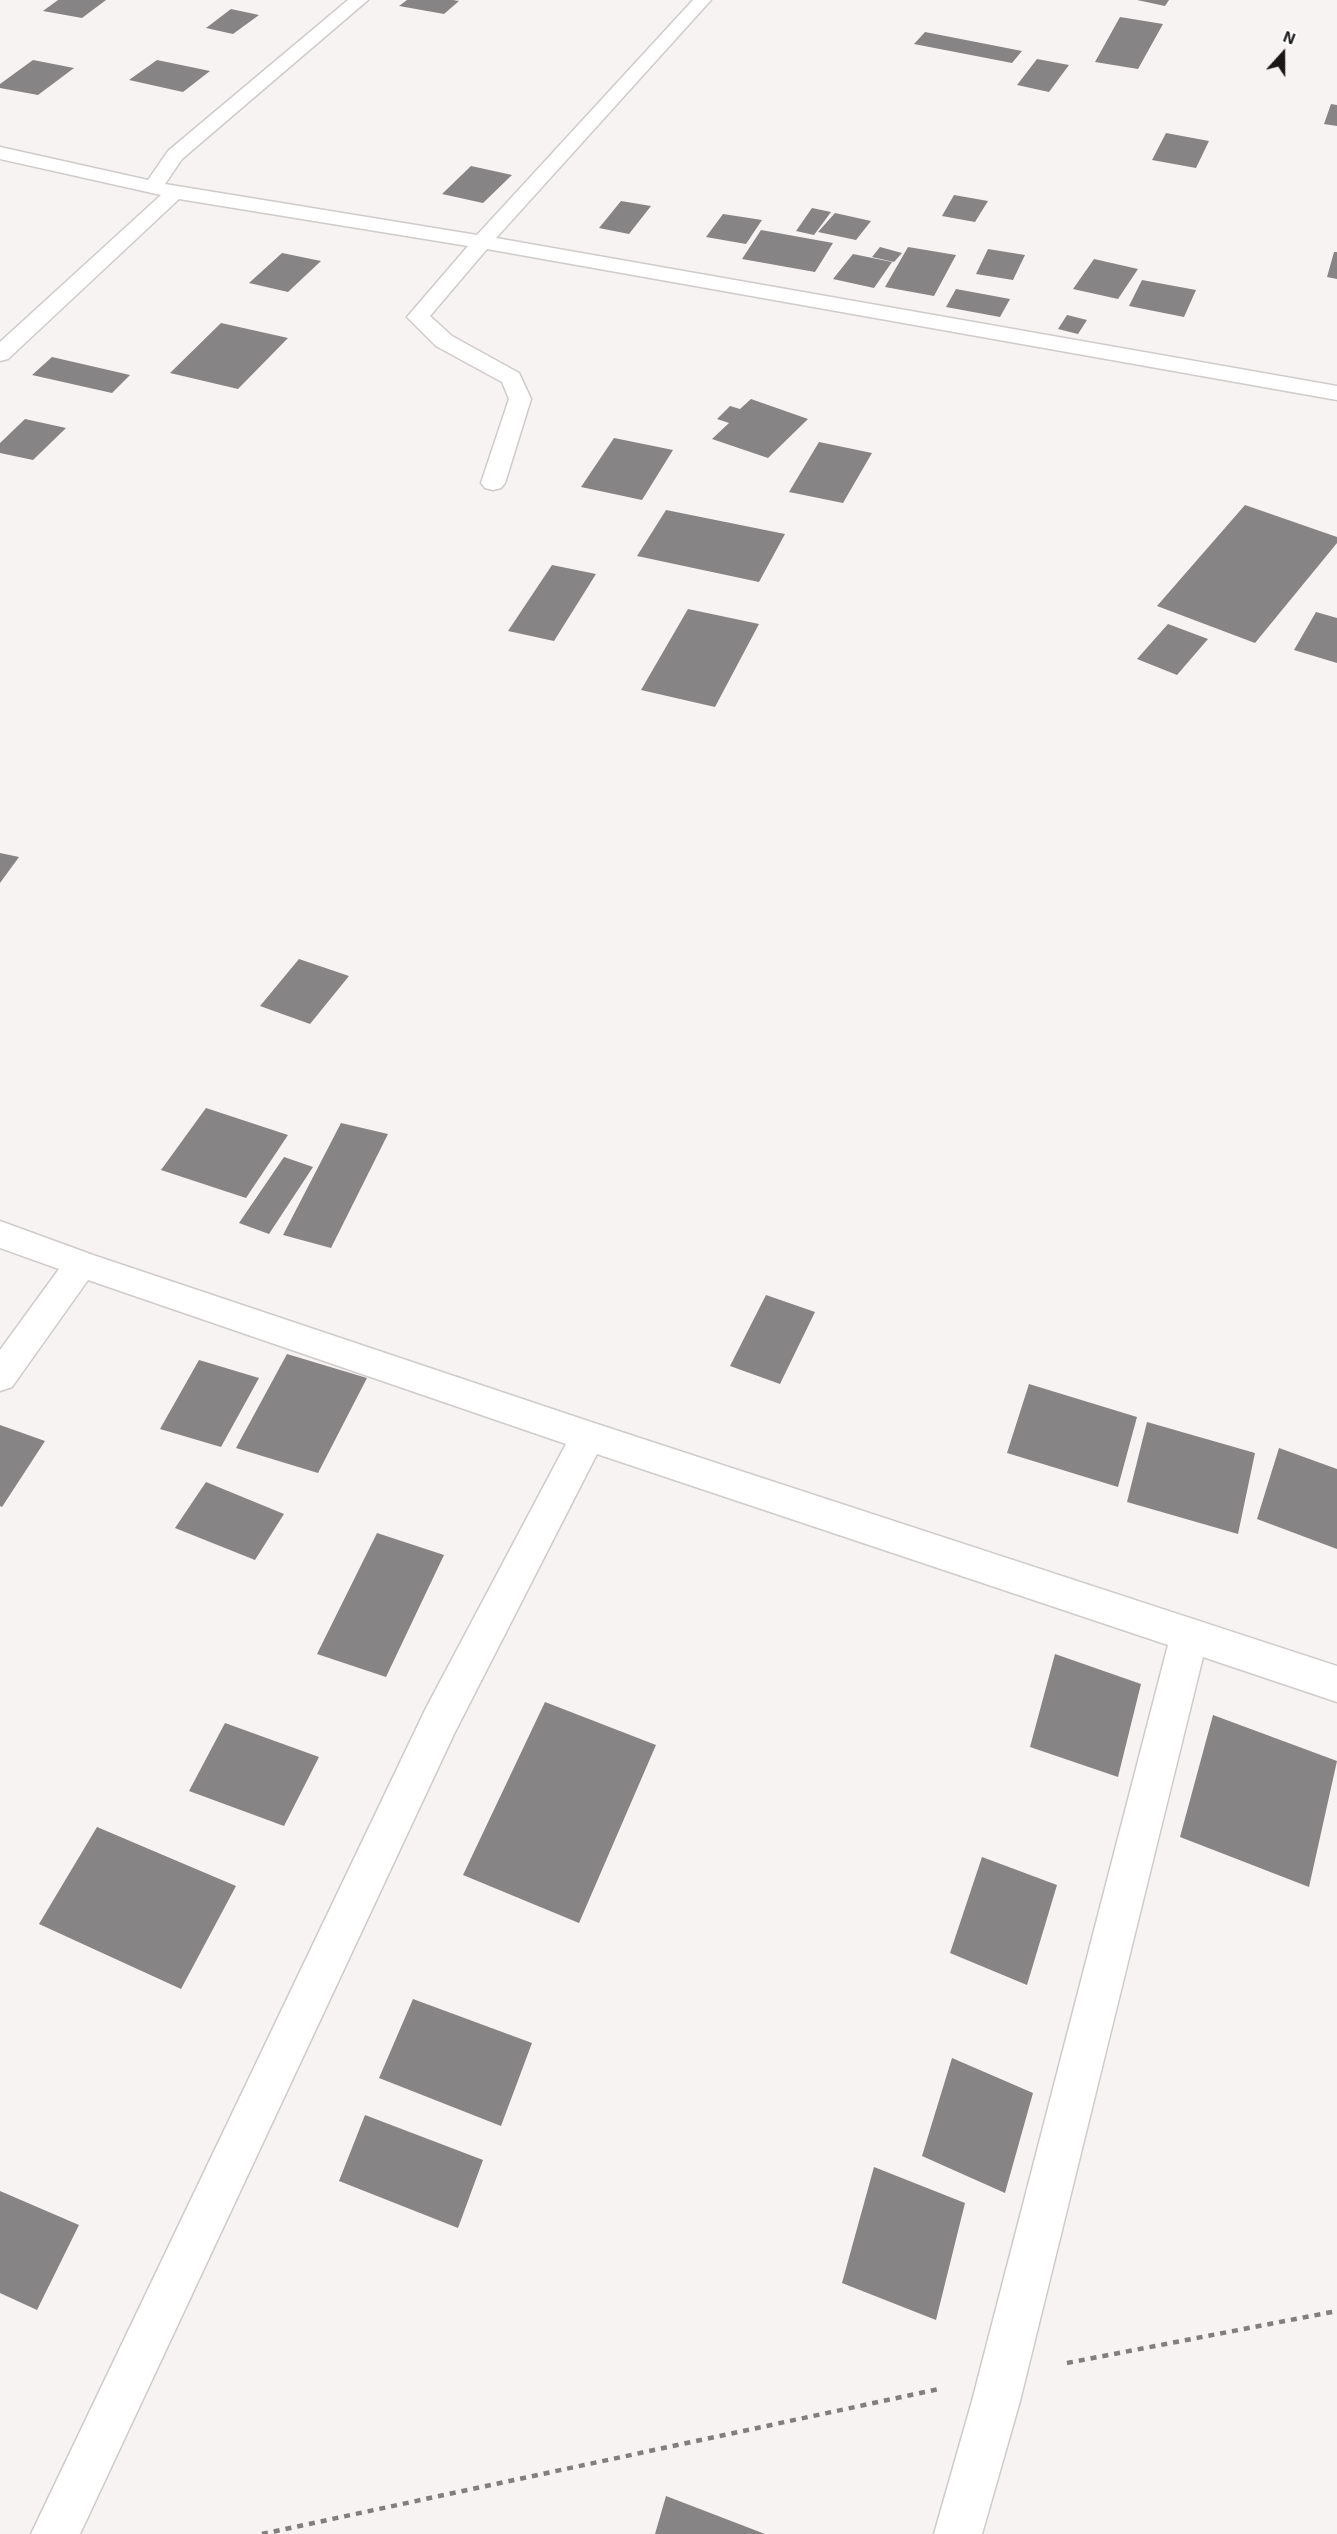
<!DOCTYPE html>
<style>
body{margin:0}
#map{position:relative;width:1337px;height:2534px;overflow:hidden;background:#f6f3f2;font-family:"Exo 2",sans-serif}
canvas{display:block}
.north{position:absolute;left:1253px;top:24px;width:60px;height:60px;-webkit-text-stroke:4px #fff;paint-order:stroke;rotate:21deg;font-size:16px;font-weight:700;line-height:24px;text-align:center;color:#181616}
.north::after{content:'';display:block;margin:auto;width:21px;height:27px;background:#181616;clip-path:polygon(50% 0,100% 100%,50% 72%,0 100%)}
</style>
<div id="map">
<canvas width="1337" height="2534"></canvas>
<div class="north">N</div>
</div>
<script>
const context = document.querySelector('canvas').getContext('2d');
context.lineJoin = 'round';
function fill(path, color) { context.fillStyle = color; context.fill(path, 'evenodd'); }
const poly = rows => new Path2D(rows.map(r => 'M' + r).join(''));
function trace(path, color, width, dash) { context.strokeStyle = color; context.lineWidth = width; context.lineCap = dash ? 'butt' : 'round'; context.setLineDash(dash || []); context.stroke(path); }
fill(poly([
 [58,0,106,0,82,18,43,11],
 [407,0,453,0,459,1,444,14,399,6],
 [1137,0,1169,0,1165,6],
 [231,9,259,15,233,34,206,28],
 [1120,17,1163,24,1138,69,1095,62],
 [925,32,1022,51,1012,63,914,44],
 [1037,59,1069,65,1049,92,1017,85],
 [33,60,74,68,38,95,0,88,0,84],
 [157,60,210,71,183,92,129,80],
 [1331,104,1337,105,1337,126,1324,124],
 [1166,133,1209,141,1196,168,1152,160],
 [471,166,512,175,483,203,442,194],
 [954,195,988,201,975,222,942,216],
 [621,201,651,206,629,234,599,228],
 [812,208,831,212,814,235,796,231],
 [835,213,871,221,856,240,818,232],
 [723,214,762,220,746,244,706,237],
 [761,230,833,243,815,272,742,259],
 [880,247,902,253,894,262,872,257],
 [908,247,956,255,934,296,885,287],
 [988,249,1025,255,1013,280,976,274],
 [1334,252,1337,252,1337,279,1327,277],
 [282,253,321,261,288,292,249,283],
 [853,254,892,262,874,288,833,279],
 [1094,259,1138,269,1118,299,1073,289],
 [1142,280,1196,290,1184,317,1129,306],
 [956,289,1010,299,1000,317,946,307],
 [1067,315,1087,320,1078,334,1058,329],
 [221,323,288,338,238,389,170,373],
 [52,357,130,375,112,393,32,375],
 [751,399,808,419,768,458,712,439,729,423,717,419,730,406,740,409],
 [25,419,66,428,33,460,0,453,0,443],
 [614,438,673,450,642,500,581,487],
 [819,442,872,453,843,503,789,492],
 [1245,505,1337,537,1337,543,1255,643,1157,606],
 [666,510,785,534,759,582,637,556],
 [552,565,596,574,554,641,508,631],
 [688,609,759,624,715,707,641,690],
 [1316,612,1337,618,1337,663,1294,650],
 [1168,624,1208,639,1177,675,1137,659],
 [0,853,19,857,0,883],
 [299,959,349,976,310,1024,260,1006],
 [206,1108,288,1135,246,1198,161,1170],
 [341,1123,388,1134,331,1248,283,1235],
 [284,1157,313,1167,269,1234,239,1223],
 [766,1295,815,1312,780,1384,730,1366],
 [287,1354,367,1378,318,1473,236,1448],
 [199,1360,259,1378,221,1447,160,1429],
 [1029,1384,1137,1417,1118,1487,1007,1453],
 [1147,1422,1255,1453,1238,1534,1127,1502],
 [0,1425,45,1441,2,1507,0,1506],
 [1279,1448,1337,1469,1337,1549,1257,1519],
 [206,1482,284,1514,255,1560,175,1528],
 [377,1533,444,1555,386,1677,317,1654],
 [1055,1654,1141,1684,1118,1777,1030,1747],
 [545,1702,656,1745,579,1923,463,1875],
 [1213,1715,1337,1761,1309,1887,1180,1837],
 [225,1723,319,1757,284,1826,189,1791],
 [97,1827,236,1886,181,1989,39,1924],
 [982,1857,1057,1885,1027,1985,950,1953],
 [413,1999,532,2043,501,2126,379,2078],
 [952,2058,1033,2093,1005,2193,922,2156],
 [365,2115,483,2160,458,2228,339,2181],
 [874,2167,965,2203,936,2320,842,2283],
 [0,2191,79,2225,37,2310,0,2293],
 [666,2496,765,2534,655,2534]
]), '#878485');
const minor = poly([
 [348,0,368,0,182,159,165,184,477,235,693,0,711,0,496,238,1337,386,1337,400,487,249,430,316,452,336,519,373,531,399,505,483,501,488,493,490,485,488,481,483,509,399,502,382,436,346,407,317,468,246,179,199,8,359,0,361,0,342,161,195,0,159,0,147,148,180,168,151,348,0],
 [0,1221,93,1255,588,1421,1337,1666,1337,1702,1203,1657,1020,2401,982,2534,934,2534,972,2401,1168,1645,597,1454,454,1734,80,2534,31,2534,426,1708,566,1444,88,1280,12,1387,0,1391,0,1350,59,1269,0,1248,0,1221]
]);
trace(minor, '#cfcbca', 3);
trace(poly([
 [1067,2363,1337,2311],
 [262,2534,939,2389]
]), '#817e7e', 4.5, [6, 6]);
fill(minor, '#fff');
</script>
